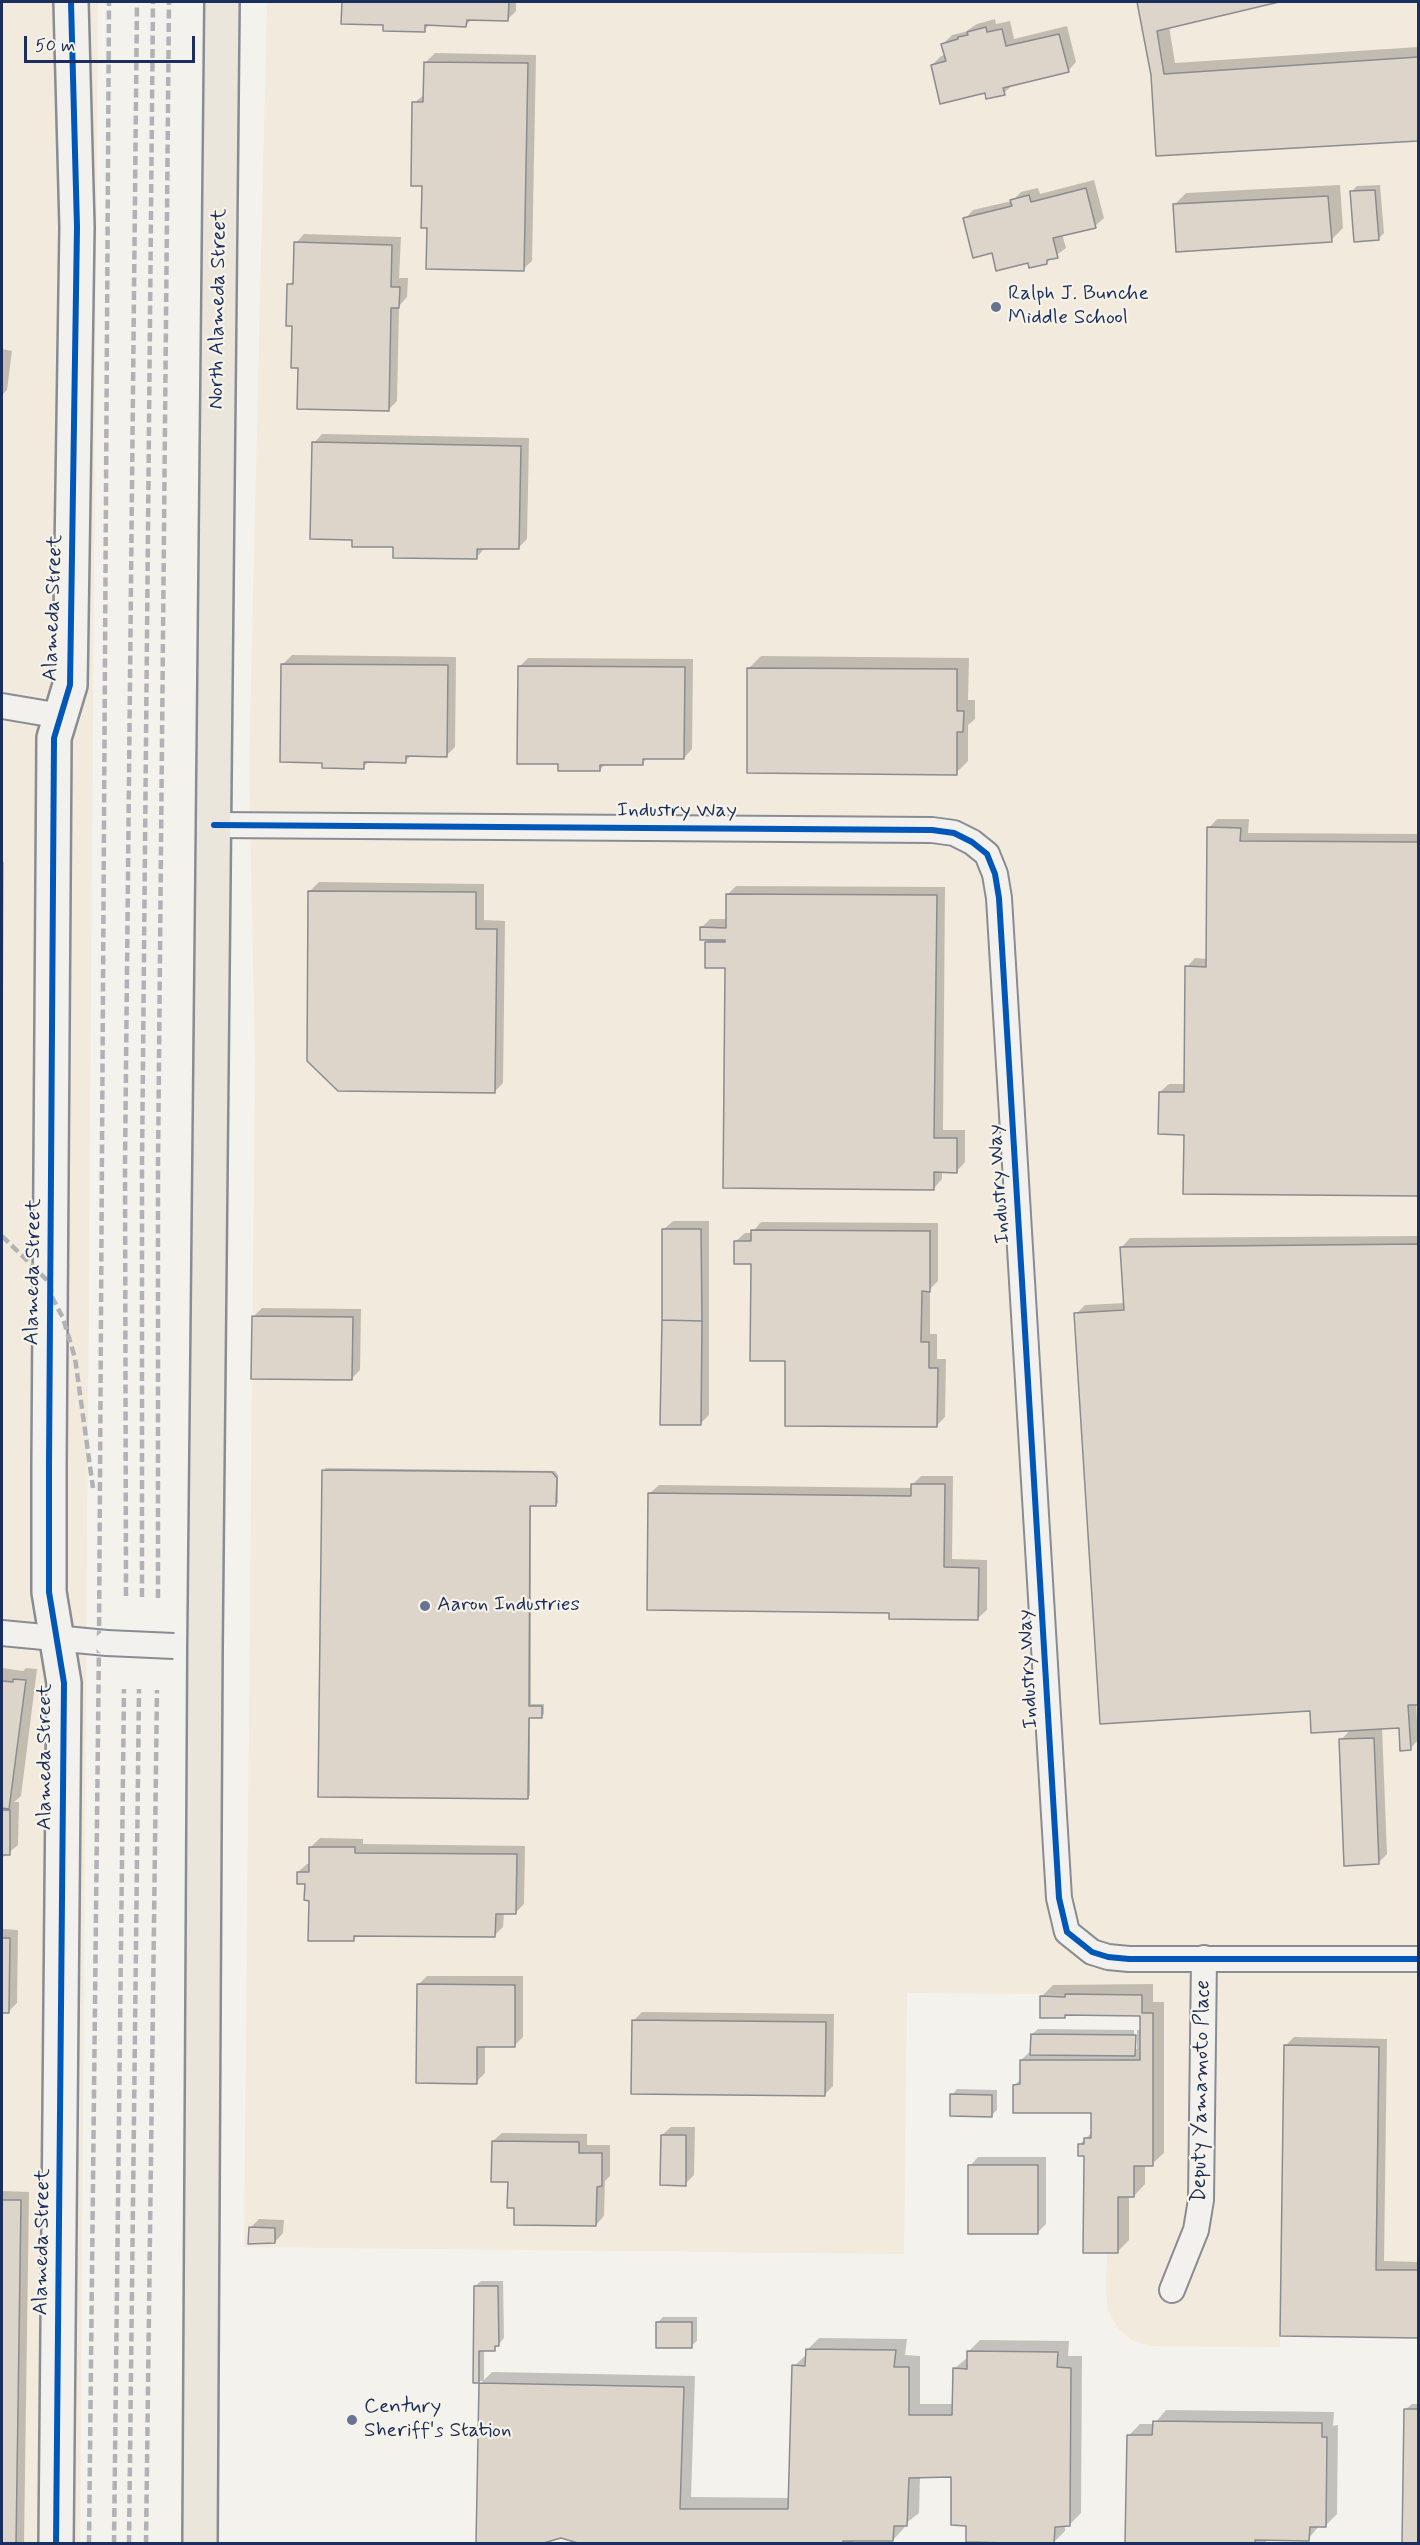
<!DOCTYPE html>
<style>
body{margin:0}
#map{position:relative;width:1420px;height:2545px;overflow:hidden;background:#f4f2ec;font-family:Mynerve,sans-serif}
canvas{display:block}
.frame{position:absolute;inset:0;border:3px solid #1b2f5e;pointer-events:none}
.scale{position:absolute;left:24px;top:36px;width:171px;height:27px;box-sizing:border-box;border:3px solid #1b2f5e;border-top:0;padding-left:8px;font-size:18px;line-height:21px;white-space:nowrap;color:#1b2f5e;-webkit-text-stroke:4px #f7f3e8;paint-order:stroke}
</style>
<div id="map">
<canvas width="1420" height="2545"></canvas>
<div class="frame"></div>
<div class="scale">50 m</div>
</div>
<script>
const context = document.querySelector('canvas').getContext('2d');
context.lineJoin = 'round';
function fill(path, color) { context.fillStyle = color; context.fill(path, 'evenodd'); }
const poly = rows => new Path2D(rows.map(r => 'M' + r).join(''));
function trace(path, color, width, dash) { context.strokeStyle = color; context.lineWidth = width; context.lineCap = dash ? 'butt' : 'round'; context.setLineDash(dash || []); context.stroke(path); }
function write(font, color, halo, rows, align = 'center') {
  context.font = font + ' Mynerve,sans-serif'; context.lineWidth = 4.5; context.setLineDash([]); context.textBaseline = 'middle'; context.strokeStyle = halo; context.fillStyle = color; for (const [text, x, y, turn = 0] of rows) {
    context.save(); context.translate(x, y); context.rotate((+turn || 0) * Math.PI / 180); context.textAlign = isNaN(turn) ? turn : align; if (halo) context.strokeText(text, 0, 0); context.fillText(text, 0, 0); context.restore();
  }
}
fill(poly([
 [2,2,98,2,80,2543,2,2544],
 [267,2,1418,2,1418,2338,1280,2336,1280,2347,1149,2346,1131,2340,1118,2328,1108,2311,1106,2290,1107,2253,1118,2253,1118,2197,1134,2197,1134,2166,1153,2166,1153,2014,1142,2013,1141,1995,907,1993,904,2254,244,2247,255,1059,249,767]
]), '#f2eadc');
fill(poly([
 [343,2,516,2,516,11,507,20,472,19,466,25,430,24,424,30,385,23,343,22],
 [1138,2,1273,2,1169,26,1175,63,1418,47,1418,139,1157,155,1153,75],
 [995,19,996,24,1010,21,1014,39,1067,26,1076,62,1068,71,1013,84,1004,93,986,92,932,65,941,56,946,55,943,44,952,35,965,32,977,24],
 [435,53,536,55,532,261,523,269,429,226,414,103,425,94,426,62],
 [1094,180,1104,218,1095,226,1062,234,1066,248,1047,262,1029,261,993,252,965,219,973,210,1012,201,1021,192,1038,188,1040,194],
 [1340,185,1343,228,1331,240,1174,205,1186,193],
 [1380,185,1384,233,1378,239,1351,192,1357,186],
 [304,234,401,237,399,278,408,278,407,297,399,306,397,401,388,410,300,366,289,285,295,279,296,243],
 [2,349,12,351,7,390,2,395],
 [322,434,529,438,527,539,518,548,485,548,476,558,395,546,314,443],
 [292,655,456,657,455,747,447,755,412,755,405,761,370,761,363,767,323,761,283,664],
 [761,656,969,658,968,700,975,700,975,719,968,725,968,761,956,773,749,668],
 [528,658,693,659,692,749,684,758,648,757,642,764,606,763,600,770,559,763,519,667],
 [1217,819,1249,819,1248,833,1418,834,1418,1194,1185,1192,1186,1133,1160,1092,1169,1084,1186,1084,1187,967,1195,958,1208,959,1209,828],
 [2,862,4,862,2,1147],
 [319,882,484,884,484,920,505,921,503,1083,494,1092,310,891],
 [736,886,945,887,943,1130,965,1130,965,1162,957,1171,942,1171,942,1179,934,1188,706,943,711,938,701,928,710,919,727,919,727,895],
 [673,1221,709,1221,709,1415,700,1424,664,1229],
 [761,1222,938,1223,938,1281,930,1289,930,1334,937,1334,937,1359,946,1359,945,1417,936,1426,787,1360,752,1262,736,1241,745,1233,752,1233],
 [1418,1236,1418,1703,1416,1703,1418,1740,1410,1749,1400,1726,1382,1727,1387,1854,1378,1863,1341,1740,1351,1729,1311,1709,1076,1314,1085,1305,1125,1303,1122,1247,1130,1238],
 [262,1308,361,1309,360,1370,351,1379,254,1316],
 [326,1468,555,1471,558,1475,558,1503,556,1505,531,1505,531,1704,544,1704,544,1714,541,1716,530,1716,530,1795,528,1797,323,1471],
 [921,1476,953,1476,952,1559,987,1560,987,1610,978,1618,891,1611,650,1493,659,1485,913,1488,913,1484],
 [2,1668,23,1671,26,1668,37,1669,21,1796,14,1802,19,1802,18,1845,2,1858],
 [320,1838,363,1839,363,1844,525,1846,524,1904,515,1913,504,1913,503,1927,495,1935,358,1934,353,1939,310,1899,306,1883,298,1872,307,1864,311,1864,311,1847],
 [2,1929,18,1930,17,2003,9,2011,2,2011],
 [427,1976,523,1976,523,2037,514,2046,485,2046,485,2073,476,2082,418,1985],
 [1153,1984,1153,2002,1164,2002,1164,2153,1152,2164,1145,2164,1145,2184,1134,2196,1129,2196,1129,2240,1117,2252,1085,2155,1080,2144,1093,2131,1093,2112,1015,2085,1021,2079,1021,2060,1032,2050,1032,2034,1038,2029,1134,2030,1134,2049,1137,2049,1137,2030,1142,2030,1142,2014,1067,2014,1064,2016,1041,1997,1053,1985],
 [642,2012,834,2014,833,2086,824,2095,634,2020],
 [1294,2037,1387,2039,1384,2261,1418,2262,1418,2336,1281,2334,1285,2046],
 [957,2089,997,2090,997,2110,992,2115,952,2095],
 [671,2127,695,2127,694,2175,685,2184,662,2135],
 [502,2133,587,2134,587,2145,610,2145,610,2176,605,2181,604,2216,596,2225,516,2206,509,2181,493,2141],
 [978,2157,1046,2157,1046,2224,1037,2233,970,2166],
 [2,2191,29,2192,24,2544,2,2544],
 [259,2219,284,2220,283,2233,275,2242,250,2228],
 [481,2281,503,2281,504,2338,494,2350,484,2349,484,2380,492,2372,695,2376,691,2497,790,2498,794,2366,807,2354,807,2350,819,2338,907,2339,905,2355,920,2356,920,2404,954,2404,954,2369,968,2357,968,2352,980,2340,1069,2341,1068,2356,1082,2356,1081,2513,1069,2525,1065,2525,1065,2531,1053,2543,968,2524,952,2476,920,2476,919,2513,905,2524,904,2528,893,2540,854,2540,854,2544,585,2544,480,2384,483,2381,475,2381,475,2286],
 [663,2317,697,2317,697,2341,691,2346,658,2322],
 [1412,2404,1418,2404,1418,2544,1404,2544,1406,2409],
 [1166,2410,1334,2412,1333,2426,1338,2425,1337,2514,1325,2526,1320,2525,1308,2539,1266,2539,1266,2544,1126,2544,1128,2436,1140,2424,1154,2424]
]), '#0003');
const building = poly([
 [342,2,509,2,508,21,467,20,466,27,425,25,425,32,383,31,383,25,341,24,342,2],
 [1137,2,1279,2,1157,31,1164,74,1418,57,1418,141,1156,156,1151,75,1137,2],
 [986,27,987,32,1002,29,1006,46,1059,34,1069,72,1003,88,1005,95,986,99,985,93,940,104,931,65,946,61,941,44,958,39,958,37,968,35,967,32,986,27],
 [424,62,528,63,524,271,426,269,427,228,421,228,422,186,411,186,412,102,423,102,424,62],
 [1086,188,1096,228,1053,238,1058,258,1047,260,1047,264,1029,268,1028,263,996,271,992,253,973,258,963,218,1012,206,1010,200,1029,195,1031,202,1086,188],
 [1375,190,1379,240,1354,242,1350,191,1375,190],
 [1328,196,1332,242,1176,252,1173,204,1328,196],
 [294,242,392,245,391,287,400,287,399,308,391,308,389,411,297,409,298,368,291,368,292,326,286,326,287,284,293,284,294,242],
 [312,442,521,446,519,549,477,549,477,559,393,558,393,547,352,547,352,540,310,539,312,442],
 [281,664,448,665,447,757,406,756,406,763,364,762,364,769,322,768,322,763,280,762,281,664],
 [518,666,685,667,684,759,643,759,643,765,600,765,600,771,558,771,558,764,517,764,518,666],
 [747,668,957,669,957,711,964,711,963,732,957,732,957,775,747,773,747,668],
 [1207,827,1241,828,1240,841,1418,842,1418,1196,1183,1194,1184,1135,1158,1134,1159,1092,1184,1092,1185,966,1206,967,1207,827],
 [308,891,476,892,476,929,497,929,495,1093,338,1091,307,1061,308,891],
 [726,894,937,895,934,1138,957,1138,957,1173,934,1172,934,1190,723,1188,725,968,705,968,705,942,725,942,725,940,700,940,700,927,726,928,726,894],
 [662,1229,701,1229,702,1321,662,1320,662,1229],
 [751,1230,930,1231,930,1292,922,1291,921,1342,929,1342,929,1368,938,1368,937,1427,785,1426,785,1361,750,1361,751,1264,734,1264,734,1241,751,1241,751,1230],
 [1418,1244,1418,1705,1408,1705,1411,1750,1400,1751,1399,1728,1311,1733,1310,1711,1100,1724,1074,1313,1124,1310,1120,1247,1418,1244],
 [252,1316,353,1317,352,1380,251,1379,252,1316],
 [662,1320,702,1321,701,1425,660,1425,662,1320],
 [322,1470,552,1472,557,1478,556,1506,530,1506,529,1706,542,1706,542,1718,529,1718,528,1799,318,1797,322,1470],
 [911,1484,945,1484,944,1567,979,1568,978,1620,889,1619,889,1613,647,1610,648,1493,911,1496,911,1484],
 [13,1679,26,1680,9,1809,2,1808,2,1681,13,1682,13,1679],
 [1374,1738,1379,1864,1344,1866,1339,1739,1374,1738],
 [2,1810,10,1810,10,1855,2,1855,2,1810],
 [309,1847,355,1847,355,1853,517,1854,516,1914,496,1914,495,1937,354,1936,354,1941,308,1941,309,1901,304,1900,305,1884,297,1884,297,1872,309,1872,309,1847],
 [2,1938,10,1938,9,2013,2,2013,2,1938],
 [417,1984,515,1985,515,2047,477,2047,477,2084,416,2083,417,1984],
 [1065,1994,1142,1995,1142,2013,1153,2013,1153,2166,1134,2166,1134,2197,1118,2197,1118,2253,1083,2253,1084,2156,1078,2156,1078,2144,1084,2144,1084,2138,1091,2138,1091,2113,1013,2113,1013,2085,1020,2084,1020,2060,1140,2060,1140,2016,1065,2015,1065,2018,1040,2018,1040,1996,1065,1997,1065,1994],
 [632,2020,826,2022,825,2096,631,2094,632,2020],
 [1031,2034,1136,2035,1135,2056,1030,2055,1031,2034],
 [1284,2045,1379,2047,1376,2270,1418,2270,1418,2338,1280,2336,1284,2045],
 [950,2094,992,2095,992,2117,950,2116,950,2094],
 [661,2135,686,2135,686,2186,660,2185,661,2135],
 [492,2141,579,2142,579,2153,602,2153,602,2186,597,2187,596,2226,514,2225,514,2208,507,2208,508,2182,491,2182,492,2141],
 [968,2165,1038,2165,1038,2234,968,2234,968,2165],
 [2,2200,21,2200,16,2544,2,2544,2,2200],
 [249,2227,275,2228,275,2243,248,2244,249,2227],
 [474,2286,498,2286,499,2346,495,2346,495,2351,479,2351,479,2383,473,2383,474,2286],
 [656,2322,692,2322,692,2348,656,2348,656,2322],
 [806,2349,896,2350,894,2367,909,2367,909,2415,952,2415,953,2368,967,2369,967,2351,1058,2352,1057,2367,1071,2368,1070,2526,1055,2527,1054,2544,966,2542,966,2526,951,2525,951,2477,909,2478,907,2526,894,2526,893,2541,843,2541,843,2544,581,2544,561,2538,540,2544,476,2544,479,2383,684,2387,680,2509,788,2509,792,2365,805,2366,806,2349],
 [1404,2409,1418,2409,1418,2544,1402,2544,1404,2409],
 [1153,2421,1322,2423,1322,2437,1327,2437,1326,2527,1310,2527,1309,2541,1255,2540,1255,2544,1125,2544,1127,2435,1152,2435,1153,2421]
]);
fill(building, '#ddd5ca');
trace(building, '#898c92', 1.5);
const street = poly([
 [2,706,61,716],
 [214,825,932,830,954,833,972,842,987,854,995,874,999,898,1059,1898,1067,1932,1092,1952,1108,1957,1129,1959,1418,1959],
 [2,1633,107,1643],
 [1172,2290,1196,2230,1201,2200,1204,1958]
]);
const secondary = poly([
 [56,2544,64,1683,49,1592,49,1463,54,738,70,685,77,227,71,2]
]);
const primary = poly([
 [200,2544,205,1647,222,2]
]);
trace(street, '#898c92', 28);
trace(secondary, '#898c92', 38);
trace(primary, '#898c92', 38);
trace(street, '#f2f1ed', 24);
trace(secondary, '#f2f1ed', 33);
trace(primary, '#ebe6db', 33);
trace(poly([
 [2,1236,50,1283,52,1297,63,1318,75,1358,93,1488],
 [126,1596,125,1165,137,2],
 [142,1597,142,1165,153,2],
 [158,1598,158,1165,169,2],
 [89,2544,99,1643,109,2],
 [114,2544,124,1689],
 [129,2544,139,1689],
 [146,2544,157,1690]
]), '#b1b2b5', 4.5, [9, 4.5]);
const streetBridge = poly([
 [107,1643,174,1646]
]);
trace(streetBridge, '#898c92', 28, []);
trace(streetBridge, '#f2f1ed', 24);
trace(poly([
 [214,825,932,830,954,833,972,842,987,854,995,874,999,898,1059,1898,1067,1932,1092,1952,1108,1957,1129,1959,1418,1959],
 [56,2544,64,1683,49,1592,49,1463,54,738,70,685,77,227,71,2]
]), '#0057b8', 6);
for (const [x, y, r, color] of [
 [996,307,6,"#677390"],
 [425,1606,6,"#677390"],
 [352,2420,6,"#677390"]
]) { const dot = new Path2D(); dot.arc(x, y, r, 0, 2 * Math.PI); context.fillStyle = color; context.fill(dot); trace(dot, '#f7f3e8', 2); }
write('21px', '#1b2f5e', '#f7f3e8', [
 ["Ralph J. Bunche",1008,295],
 ["Middle School",1008,319],
 ["Aaron Industries",437,1606],
 ["Century",364,2408],
 ["Sheriff's Station",364,2432]
], 'left');
write('21px', '#1b2f5e', '#f7f3e8', [
 ["North Alameda Street",219,309,-89],
 ["Alameda Street",54,608,-88],
 ["Industry Way",677,812],
 ["Industry Way",1000,1184,-94],
 ["Alameda Street",34,1272,-89],
 ["Industry Way",1029,1669,-93],
 ["Alameda Street",46,1757,-90],
 ["Deputy Yamamoto Place",1202,2091,-89],
 ["Alameda Street",43,2242,-89]
]);
</script>
